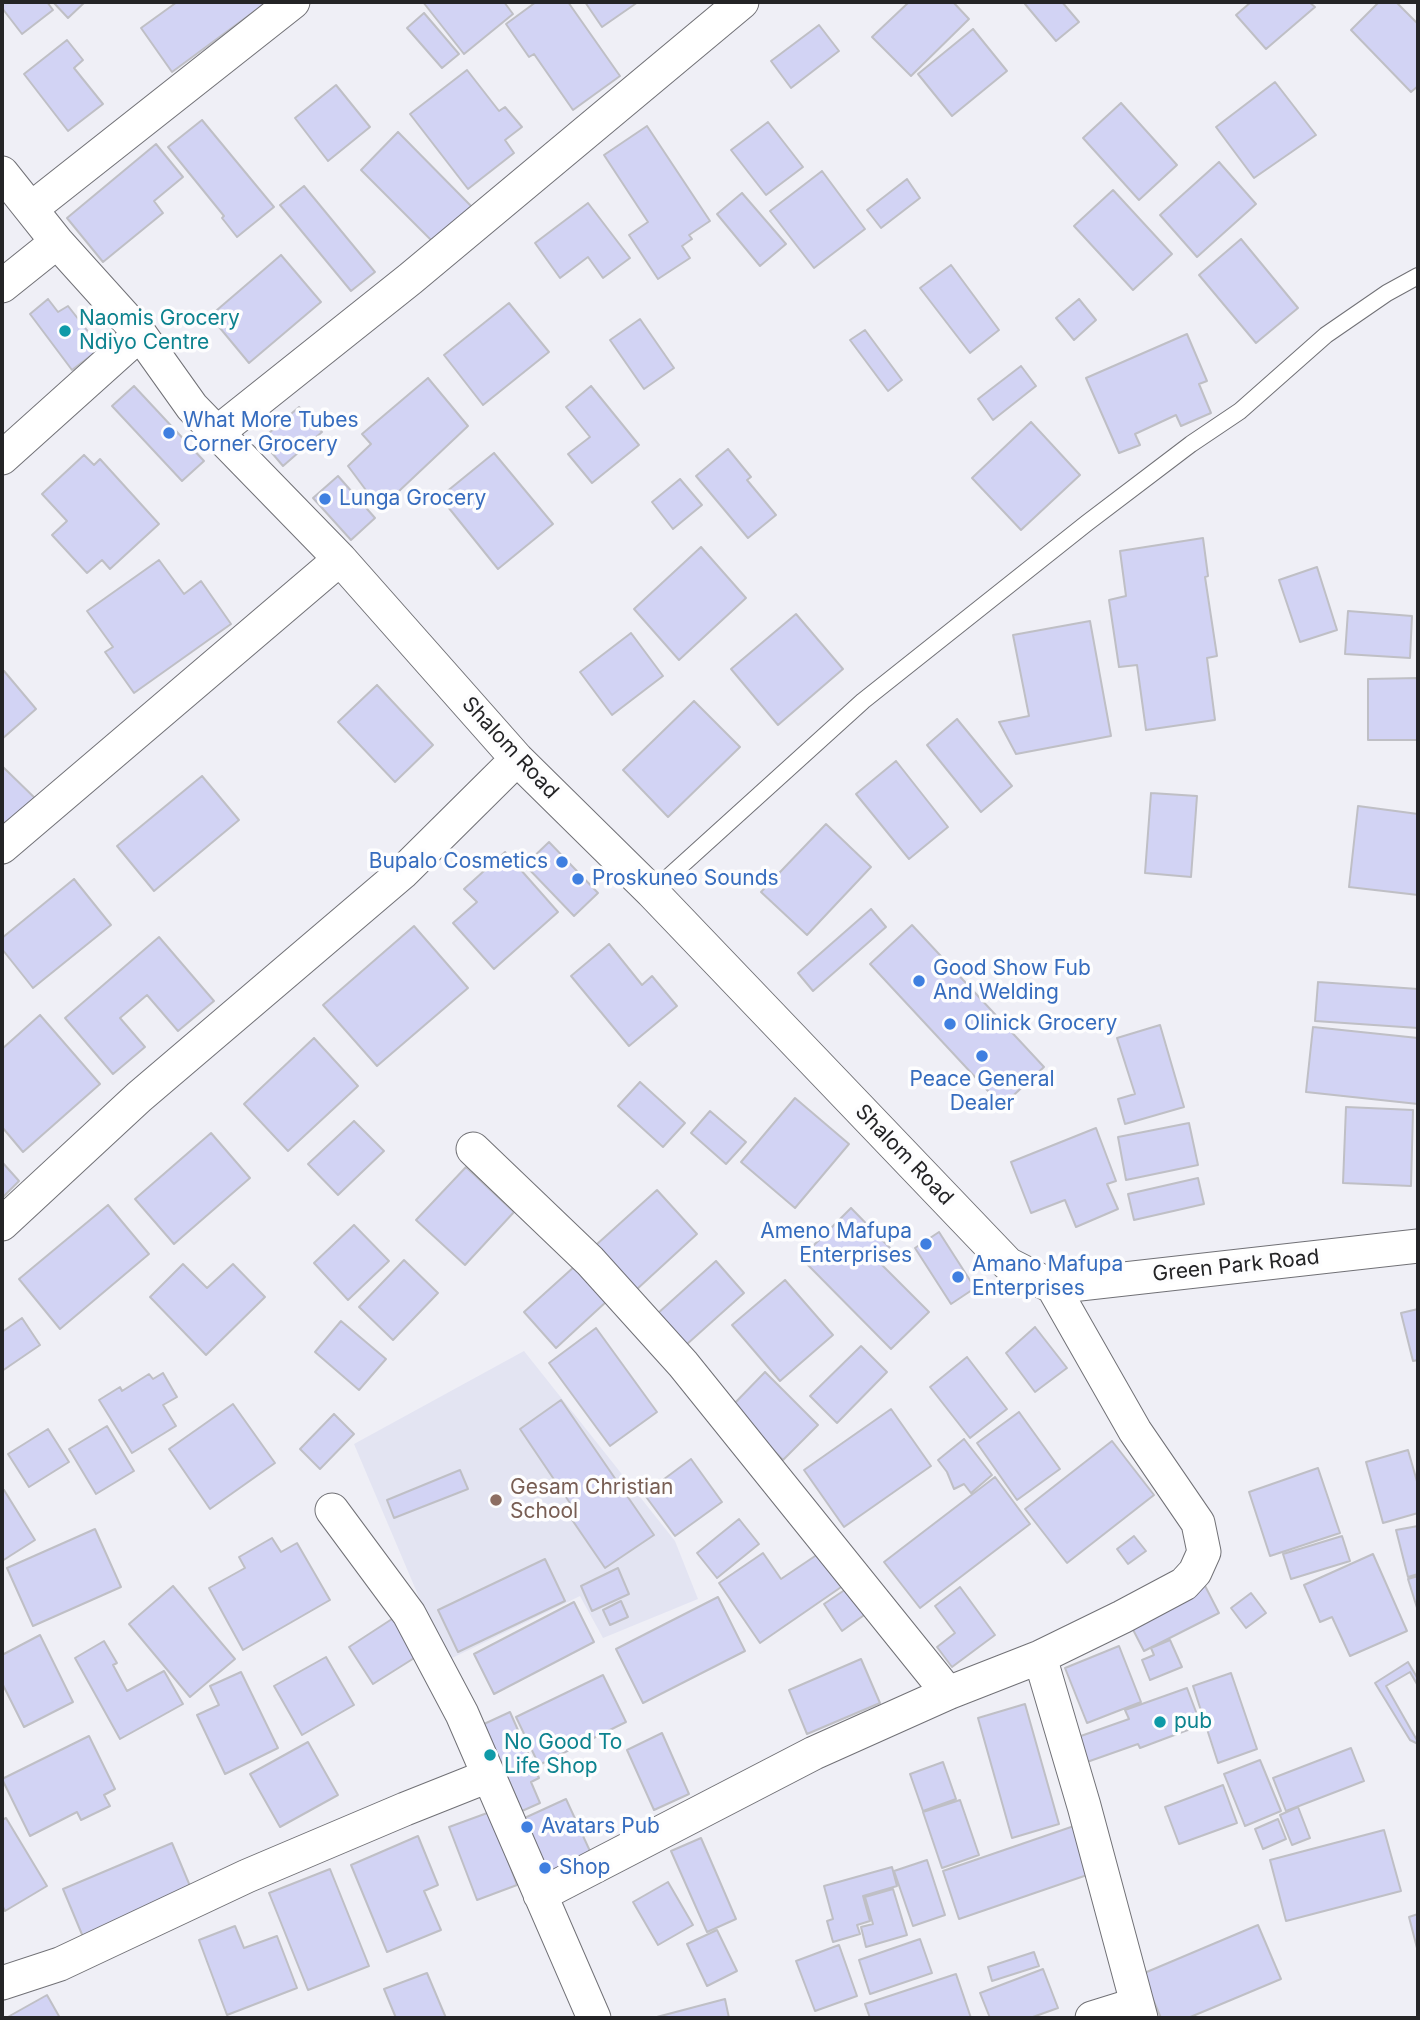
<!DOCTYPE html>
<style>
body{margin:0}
#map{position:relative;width:1420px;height:2020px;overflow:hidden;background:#efeff6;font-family:Inter,sans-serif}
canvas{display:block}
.frame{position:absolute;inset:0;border:4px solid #242426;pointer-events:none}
</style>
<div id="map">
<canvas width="1420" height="2020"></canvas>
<div class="frame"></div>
</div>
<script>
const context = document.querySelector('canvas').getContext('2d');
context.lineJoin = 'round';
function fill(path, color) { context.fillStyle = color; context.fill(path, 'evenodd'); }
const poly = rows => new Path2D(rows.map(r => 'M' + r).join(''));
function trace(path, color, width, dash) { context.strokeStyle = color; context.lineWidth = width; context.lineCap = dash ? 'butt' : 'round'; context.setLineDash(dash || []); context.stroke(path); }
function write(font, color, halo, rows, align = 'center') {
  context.font = font + ' Inter,sans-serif'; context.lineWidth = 7; context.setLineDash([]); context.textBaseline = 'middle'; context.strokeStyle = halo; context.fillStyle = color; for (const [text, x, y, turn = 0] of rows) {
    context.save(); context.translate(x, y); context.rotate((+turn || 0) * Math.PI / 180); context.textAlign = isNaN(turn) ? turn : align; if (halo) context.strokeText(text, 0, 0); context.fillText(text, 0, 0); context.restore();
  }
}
fill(poly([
 [524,1351,675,1541,698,1599,603,1638,580,1596,446,1661,354,1444]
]), '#e3e4f2');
const building = poly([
 [2,2,47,2,53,10,22,34,2,8,2,2],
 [53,2,85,2,68,18,53,2],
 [177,2,267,2,172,72,141,28,177,2],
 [423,2,504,2,513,14,464,54,423,2],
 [536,2,568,2,620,76,573,110,534,54,529,57,506,24,536,2],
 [585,2,638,2,602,27,585,2],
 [909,2,953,2,969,19,911,76,872,37,909,2],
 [1028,2,1062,2,1079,22,1056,41,1025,4,1028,2],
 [1251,2,1309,2,1315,7,1266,49,1236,15,1251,2],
 [1379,2,1396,2,1418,24,1418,86,1411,92,1351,30,1379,2],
 [424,13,459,54,442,68,407,28,424,13],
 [819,25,839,51,791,88,771,61,819,25],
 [973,29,1007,71,952,116,918,74,973,29],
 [67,40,83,60,74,68,103,104,68,131,24,74,67,40],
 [467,70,499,111,505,107,522,127,505,140,514,153,468,189,410,114,467,70],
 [1275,82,1316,135,1254,178,1216,127,1275,82],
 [336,85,370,127,328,161,295,118,336,85],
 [1121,103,1177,165,1139,200,1083,138,1121,103],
 [202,120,274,207,237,237,222,218,224,216,168,147,202,120],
 [768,122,803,167,766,195,731,150,768,122],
 [647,126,710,221,689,235,692,239,682,246,690,258,658,279,629,235,648,222,604,155,647,126],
 [398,132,472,207,435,244,361,170,398,132],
 [156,144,183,177,154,201,163,213,103,262,67,218,156,144],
 [1219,162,1256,204,1197,257,1160,215,1219,162],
 [822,171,865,229,814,268,770,211,822,171],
 [907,179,920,198,881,228,867,210,907,179],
 [304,186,375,272,351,291,280,205,304,186],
 [1113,190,1172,254,1133,290,1074,226,1113,190],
 [742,193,786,244,760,266,717,214,742,193],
 [588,203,630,258,603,278,588,257,560,278,535,243,588,203],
 [1241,239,1298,308,1256,343,1199,275,1241,239],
 [281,255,321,302,249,363,210,316,281,255],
 [951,265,999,330,970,353,920,288,951,265],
 [48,299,58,312,68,306,101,348,72,370,30,314,48,299],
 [1079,299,1096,320,1074,340,1056,318,1079,299],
 [509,303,549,352,483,405,444,355,509,303],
 [640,319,674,368,644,389,610,340,640,319],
 [865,330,902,380,888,391,850,340,865,330],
 [1187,334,1207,381,1199,384,1211,413,1181,426,1176,415,1135,434,1140,445,1119,453,1086,378,1187,334],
 [1021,366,1036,386,993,420,978,399,1021,366],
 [428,378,468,426,380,509,348,466,371,444,362,434,428,378],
 [134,386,204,461,182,481,112,406,134,386],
 [591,386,639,445,592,483,568,454,590,437,566,407,591,386],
 [299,407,322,432,283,466,261,440,299,407],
 [1031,422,1080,475,1021,530,972,478,1031,422],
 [728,449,751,477,747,480,776,515,748,538,696,476,728,449],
 [494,453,553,524,498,569,440,497,494,453],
 [84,455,94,465,100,459,159,524,110,569,102,560,87,573,52,535,67,521,42,494,84,455],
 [338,476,375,518,351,540,313,498,338,476],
 [680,479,702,505,673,529,652,502,680,479],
 [1203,538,1208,576,1205,577,1217,656,1207,658,1215,720,1146,730,1137,665,1119,667,1109,600,1126,596,1120,551,1203,538],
 [701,547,746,598,679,660,634,609,701,547],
 [159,560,184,594,201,581,231,624,134,693,105,652,113,647,87,611,159,560],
 [1317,567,1337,630,1300,642,1279,580,1317,567],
 [1348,611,1412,616,1410,658,1345,654,1348,611],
 [796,614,843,669,778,725,731,669,796,614],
 [1090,621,1111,736,1016,754,999,722,1029,716,1013,635,1090,621],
 [631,633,663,676,612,715,580,672,631,633],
 [4,671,36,709,2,739,2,674,4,671],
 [1418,678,1418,740,1368,740,1368,679,1418,678],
 [377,685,433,745,395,782,338,722,377,685],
 [694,701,740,747,668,817,623,770,694,701],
 [957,719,1012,786,981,812,927,745,957,719],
 [896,761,948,827,909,859,856,794,896,761],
 [3,767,40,803,14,832,2,821,3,767],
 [202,776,239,820,154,891,117,846,202,776],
 [1151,793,1197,796,1191,877,1145,873,1151,793],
 [1358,806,1418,814,1418,895,1349,887,1358,806],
 [826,824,871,867,807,935,761,892,826,824],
 [549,842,598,893,574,916,525,865,549,842],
 [505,852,558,912,494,969,453,923,477,902,464,889,505,852],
 [74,879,111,925,33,988,2,949,2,938,74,879],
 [871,909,886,927,813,991,798,973,871,909],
 [912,925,1044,1067,1002,1106,870,964,912,925],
 [414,926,468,988,377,1066,323,1005,414,926],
 [159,937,214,1001,178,1031,147,995,120,1018,145,1047,113,1074,65,1018,159,937],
 [609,944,642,985,652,976,677,1006,629,1046,571,976,609,944],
 [1318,982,1418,989,1418,1028,1315,1021,1318,982],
 [40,1015,100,1084,23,1152,2,1127,2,1049,40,1015],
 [1160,1025,1184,1107,1125,1124,1118,1099,1135,1094,1117,1038,1160,1025],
 [1313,1027,1418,1038,1418,1104,1306,1092,1313,1027],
 [314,1038,358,1086,288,1151,244,1104,314,1038],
 [640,1082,685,1123,663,1147,618,1106,640,1082],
 [795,1098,849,1144,795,1208,741,1162,795,1098],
 [1346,1107,1413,1110,1411,1186,1343,1183,1346,1107],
 [710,1111,746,1142,726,1164,691,1133,710,1111],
 [354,1121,384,1151,338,1195,308,1164,354,1121],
 [1189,1123,1198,1165,1126,1180,1118,1137,1189,1123],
 [1096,1128,1116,1181,1107,1184,1118,1209,1076,1227,1065,1200,1031,1213,1011,1162,1096,1128],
 [211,1133,250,1178,174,1244,135,1199,211,1133],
 [2,1162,19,1181,2,1198,2,1162],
 [466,1167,514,1212,465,1265,416,1220,466,1167],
 [1198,1178,1204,1204,1134,1220,1128,1194,1198,1178],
 [657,1190,697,1234,636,1290,596,1245,657,1190],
 [108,1205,149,1254,60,1329,19,1279,108,1205],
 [851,1208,893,1251,881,1264,929,1312,891,1349,801,1258,851,1208],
 [354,1225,389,1261,348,1300,314,1263,354,1225],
 [939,1232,975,1288,951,1304,915,1248,939,1232],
 [404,1260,438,1293,393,1340,359,1307,404,1260],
 [716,1261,744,1293,686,1345,657,1314,716,1261],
 [183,1264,207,1288,233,1264,265,1297,206,1355,150,1297,183,1264],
 [575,1266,607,1301,556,1348,524,1312,575,1266],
 [785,1280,833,1335,780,1381,732,1325,785,1280],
 [1418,1309,1418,1360,1413,1361,1401,1313,1418,1309],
 [22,1318,40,1345,2,1371,2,1332,22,1318],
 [341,1321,386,1359,359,1390,315,1352,341,1321],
 [1035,1327,1067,1368,1035,1392,1006,1353,1035,1327],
 [596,1328,657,1412,610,1446,549,1363,596,1328],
 [861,1346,887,1372,837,1423,810,1396,861,1346],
 [967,1357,1007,1409,970,1438,930,1387,967,1357],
 [765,1372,818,1425,783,1460,731,1407,765,1372],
 [163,1373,177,1397,163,1405,176,1426,132,1453,99,1400,120,1387,122,1391,149,1374,153,1379,163,1373],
 [561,1400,654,1535,605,1568,566,1511,572,1506,520,1429,561,1400],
 [233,1404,275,1463,210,1509,169,1449,233,1404],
 [891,1409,931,1466,844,1527,804,1470,891,1409],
 [1019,1412,1060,1469,1017,1500,977,1443,1019,1412],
 [334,1414,354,1434,320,1469,300,1449,334,1414],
 [107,1426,134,1471,96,1494,69,1449,107,1426],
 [48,1429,69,1462,29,1487,8,1454,48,1429],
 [964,1439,992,1475,971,1493,964,1484,954,1489,947,1472,938,1460,964,1439],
 [1112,1441,1154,1495,1067,1563,1025,1509,1112,1441],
 [1408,1450,1418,1485,1418,1513,1383,1523,1366,1462,1408,1450],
 [691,1459,722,1502,675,1536,644,1494,691,1459],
 [1318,1468,1340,1533,1270,1556,1249,1492,1318,1468],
 [460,1470,468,1489,394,1518,387,1500,460,1470],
 [995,1477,1030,1524,920,1608,884,1562,995,1477],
 [4,1490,35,1540,2,1561,2,1492,4,1490],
 [739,1519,759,1544,717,1578,697,1553,739,1519],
 [1418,1526,1418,1574,1408,1577,1396,1530,1418,1526],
 [95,1529,121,1587,33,1626,7,1568,95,1529],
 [1134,1536,1146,1551,1128,1564,1117,1549,1134,1536],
 [1342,1536,1350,1561,1291,1579,1283,1554,1342,1536],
 [272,1538,281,1552,297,1543,330,1600,243,1650,209,1588,245,1568,239,1557,272,1538],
 [824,1550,847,1583,760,1643,719,1583,763,1553,781,1579,824,1550],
 [1373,1554,1407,1631,1350,1656,1332,1617,1320,1622,1304,1585,1373,1554],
 [545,1559,565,1601,458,1652,438,1610,545,1559],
 [618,1568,629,1594,592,1611,581,1586,618,1568],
 [1418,1576,1418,1611,1408,1579,1418,1576],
 [1202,1580,1219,1613,1144,1651,1127,1618,1202,1580],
 [173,1586,235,1659,190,1697,129,1624,173,1586],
 [849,1587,867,1613,842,1631,824,1604,849,1587],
 [960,1587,995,1635,952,1667,937,1647,955,1633,935,1606,960,1587],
 [1251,1593,1266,1613,1246,1628,1231,1608,1251,1593],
 [718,1597,745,1651,643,1703,616,1649,718,1597],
 [621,1601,628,1617,610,1625,603,1610,621,1601],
 [574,1602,594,1642,494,1694,474,1654,574,1602],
 [395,1617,419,1655,373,1684,349,1647,395,1617],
 [40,1635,73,1702,24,1727,2,1683,2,1655,40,1635],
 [1170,1640,1182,1667,1150,1680,1142,1660,1154,1655,1151,1648,1170,1640],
 [104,1641,117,1663,113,1665,127,1691,164,1671,183,1704,120,1739,75,1658,104,1641],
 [1119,1646,1141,1702,1087,1723,1065,1668,1119,1646],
 [326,1657,354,1705,302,1735,274,1686,326,1657],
 [861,1659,880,1703,807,1734,789,1690,861,1659],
 [1408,1662,1418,1679,1418,1744,1410,1740,1375,1683,1408,1662],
 [241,1672,278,1748,225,1774,197,1715,219,1705,210,1686,241,1672],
 [1410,1672,1418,1686,1418,1742,1386,1686,1410,1672],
 [1231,1673,1257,1749,1218,1763,1193,1686,1231,1673],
 [603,1675,626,1722,539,1765,516,1717,603,1675],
 [1187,1688,1201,1725,1140,1748,1138,1744,1087,1762,1078,1737,1129,1719,1125,1710,1187,1688],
 [1025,1704,1059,1824,1012,1838,978,1718,1025,1704],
 [510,1712,539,1778,531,1782,540,1803,522,1811,484,1724,510,1712],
 [662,1733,689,1794,654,1810,627,1750,662,1733],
 [89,1736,115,1789,104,1795,110,1806,81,1820,77,1812,30,1836,2,1779,89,1736],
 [308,1742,338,1795,280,1827,250,1774,308,1742],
 [1351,1748,1364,1781,1286,1811,1273,1778,1351,1748],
 [1260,1760,1281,1811,1245,1826,1224,1774,1260,1760],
 [943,1762,956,1799,923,1811,910,1774,943,1762],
 [1223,1785,1237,1823,1179,1844,1165,1807,1223,1785],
 [566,1799,595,1862,546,1883,518,1821,566,1799],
 [960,1800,979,1855,942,1868,923,1812,960,1800],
 [1298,1807,1310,1838,1292,1845,1280,1815,1298,1807],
 [490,1812,517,1885,477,1900,449,1827,490,1812],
 [6,1818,47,1886,5,1911,2,1905,2,1820,6,1818],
 [1278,1819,1286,1839,1263,1849,1255,1829,1278,1819],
 [1074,1826,1090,1874,959,1919,943,1871,1074,1826],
 [1384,1830,1401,1891,1286,1921,1270,1860,1384,1830],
 [418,1836,438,1885,424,1891,441,1930,387,1952,351,1865,418,1836],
 [701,1838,736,1919,707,1932,671,1851,701,1838],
 [172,1843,195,1898,86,1944,63,1889,172,1843],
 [927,1860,945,1915,913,1926,894,1871,927,1860],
 [892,1867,897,1886,863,1896,870,1921,857,1925,860,1934,833,1942,827,1921,833,1919,824,1886,892,1867],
 [330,1869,369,1966,308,1990,269,1893,330,1869],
 [668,1882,693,1925,658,1945,633,1902,668,1882],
 [893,1889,907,1935,866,1947,861,1927,873,1924,865,1897,893,1889],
 [1418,1914,1418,1952,1409,1917,1418,1914],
 [1258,1925,1281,1979,1188,2018,1161,2018,1142,1974,1258,1925],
 [235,1926,244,1948,277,1936,297,1988,227,2015,199,1940,235,1926],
 [717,1930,737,1971,707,1986,687,1944,717,1930],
 [920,1939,932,1973,870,1994,859,1960,920,1939],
 [839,1945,857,1996,815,2011,796,1961,839,1945],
 [1034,1952,1039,1966,992,1981,988,1967,1034,1952],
 [1043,1969,1058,2008,1030,2018,990,2018,980,1993,1043,1969],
 [427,1973,446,2018,396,2018,384,1989,427,1973],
 [956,1974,971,2018,870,2018,865,2004,956,1974],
 [47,1995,60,2018,6,2018,47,1995],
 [725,1999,729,2018,653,2018,725,1999]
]);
fill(building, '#d2d3f4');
trace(building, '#bfbfc5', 2);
const service = poly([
 [652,892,863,701,1087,523,1191,444,1240,411,1326,335,1387,293,1418,276]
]);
const minor = poly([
 [2,173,57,242,140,334,192,407,340,559,517,759,652,892,1008,1264,1053,1287],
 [32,208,293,2],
 [2,286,57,242],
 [218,432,410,279,742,2],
 [2,458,140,334],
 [2,847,340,559],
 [473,1149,590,1261,683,1364,948,1693],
 [2,1224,139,1097,402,873,517,759],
 [1053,1287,1418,1246],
 [332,1510,409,1614,462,1714,594,2018],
 [1040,1657,1084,1806,1141,2018],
 [540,1895,814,1753,948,1693,1040,1657,1122,1617,1184,1584,1195,1572,1204,1552,1198,1523,1135,1431,1053,1287],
 [2,1983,60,1964,247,1876,405,1809,488,1776],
 [1092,2018,1137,2004]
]);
trace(service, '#717176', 18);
trace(minor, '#717176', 35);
trace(service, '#fff', 16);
trace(minor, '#fff', 33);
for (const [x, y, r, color] of [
 [65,331,7,"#0f9aa8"],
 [169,433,7,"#3f7fe0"],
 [325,499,7,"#3f7fe0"],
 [562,862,7,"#3f7fe0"],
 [578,879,7,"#3f7fe0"],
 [919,981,7,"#3f7fe0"],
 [950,1024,7,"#3f7fe0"],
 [982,1056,7,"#3f7fe0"],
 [926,1244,7,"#3f7fe0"],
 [958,1277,7,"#3f7fe0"],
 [496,1500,7,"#8d6e63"],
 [1160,1722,7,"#0f9aa8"],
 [490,1755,7,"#0f9aa8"],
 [527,1827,7,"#3f7fe0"],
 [545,1868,7,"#3f7fe0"]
]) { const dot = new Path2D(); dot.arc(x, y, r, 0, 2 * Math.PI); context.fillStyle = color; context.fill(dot); trace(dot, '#fdfdfe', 2.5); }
write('21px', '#0d838f', '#fdfdfe', [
 ["Naomis Grocery",79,319],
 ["Ndiyo Centre",79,343],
 ["pub",1174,1722],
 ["No Good To",504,1743],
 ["Life Shop",504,1767]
], 'left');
write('21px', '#366cbe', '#fdfdfe', [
 ["What More Tubes",183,421],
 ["Corner Grocery",183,445],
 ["Lunga Grocery",339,499],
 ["Bupalo Cosmetics",548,862,"right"],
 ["Proskuneo Sounds",592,879],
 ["Good Show Fub",933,969],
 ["And Welding",933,993],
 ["Olinick Grocery",964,1024],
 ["Peace General",982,1080,"center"],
 ["Dealer",982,1104,"center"],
 ["Ameno Mafupa",912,1232,"right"],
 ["Enterprises",912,1256,"right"],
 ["Amano Mafupa",972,1265],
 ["Enterprises",972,1289],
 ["Avatars Pub",541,1827],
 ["Shop",559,1868]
], 'left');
write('21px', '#242426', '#fdfdfe', [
 ["Shalom Road",510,748,47],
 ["Shalom Road",904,1155,46],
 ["Green Park Road",1236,1266,-6]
]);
write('21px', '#785e54', '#fdfdfe', [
 ["Gesam Christian",510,1488],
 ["School",510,1512]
], 'left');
</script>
